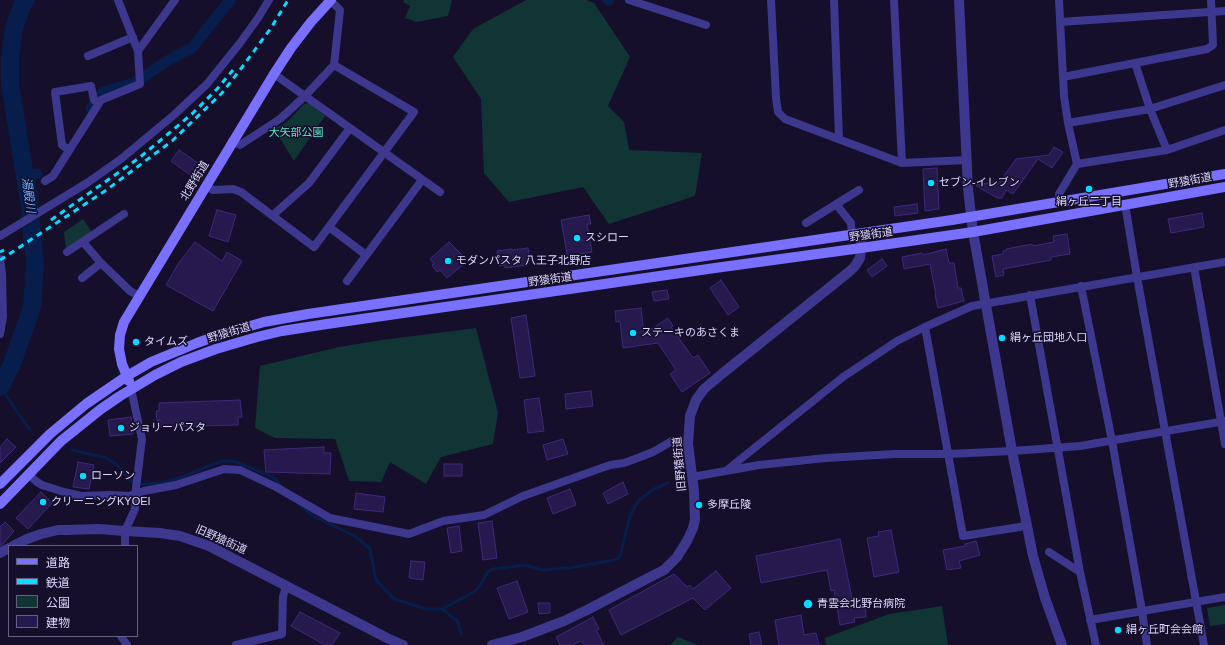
<!DOCTYPE html>
<meta charset="utf-8">
<style>
body{margin:0}
#map{position:relative;width:1225px;height:645px;overflow:hidden;background:#150f2b;font-family:Helvetica,"Noto Sans JP",sans-serif}
canvas{display:block}
.legend{position:absolute;left:8px;top:545px;width:130px;height:92px;box-sizing:border-box;background:#150f2b;border:1px solid #666080;margin:0;padding:5px 7px;list-style:none;font-size:12px;color:#dfd9ff}
.legend li{display:flex;align-items:center;gap:8px;height:20px}
.legend b{width:20px;border:1px solid #666080}
</style>
<div id="map">
<canvas width="1225" height="645"></canvas>
<ul class="legend">
<li><b style="height:5px;background:#7970ff"></b>道路</li>
<li><b style="height:5px;background:#05dcff"></b>鉄道</li>
<li><b style="height:11px;background:#113535"></b>公園</li>
<li><b style="height:11px;background:#26194d"></b>建物</li>
</ul>
</div>
<script>
const context = document.querySelector('canvas').getContext('2d');
context.lineJoin = 'round';
function fill(path, color) { context.fillStyle = color; context.fill(path, 'evenodd'); }
const poly = rows => new Path2D(rows.map(r => 'M' + r).join(''));
function trace(path, color, width, dash) { context.strokeStyle = color; context.lineWidth = width; context.lineCap = dash ? 'butt' : 'round'; context.setLineDash(dash || []); context.stroke(path); }
function write(font, color, halo, rows, align = 'center') {
  context.font = font + ' Helvetica,"Noto Sans JP",sans-serif'; context.lineWidth = 3; context.setLineDash([]); context.textBaseline = 'middle'; context.strokeStyle = halo; context.fillStyle = color; for (const [text, x, y, turn = 0] of rows) {
    context.save(); context.translate(x, y); context.rotate((+turn || 0) * Math.PI / 180); context.textAlign = isNaN(turn) ? turn : align; if (halo) context.strokeText(text, 0, 0); context.fillText(text, 0, 0); context.restore();
  }
}
fill(poly([
 [404,0,452,0,448,16,416,22,405,18,410,6,403,2],
 [526,0,586,0,594,3,630,57,608,106,624,122,629,150,702,153,695,196,609,224,583,187,509,202,484,173,481,99,453,57,473,29],
 [309,103,325,116,294,161,274,129,287,122,304,104],
 [83,219,92,232,66,249,64,232],
 [476,328,498,413,493,444,441,457,426,484,390,462,381,482,349,481,335,439,275,438,255,428,260,366,339,347,382,340],
 [1225,605,1225,624,1210,626,1207,608],
 [942,606,948,645,826,645,825,638,889,614],
 [678,637,698,645,670,645]
]), '#113535');
trace(poly([
 [0,387,30,430],
 [72,450,106,458,116,464,131,481,144,484,160,483,179,478,222,461,230,461,236,462,273,477,283,488],
 [298,503,313,516,355,536,370,549,376,580,394,599,426,609,442,609,445,611,458,622,461,634],
 [442,609,474,592,479,587,488,572,493,569,525,565,542,570,568,568,615,560,618,558,620,556,630,516,634,508,639,500,654,489,668,483]
]), '#071d4c', 3);
trace(poly([
 [608,0,609,0],
 [91,108,103,92,134,83,172,58,192,48,230,0],
 [25,177,37,174]
]), '#071d4c', 11);
trace(poly([
 [0,387,12,364,32,307,35,265,32,235,30,207,10,84,10,57,14,28,22,6,26,0]
]), '#071d4c', 18);
const building = poly([
 [1054,147,1063,152,1052,168,1038,159,1013,194,1006,190,1002,198,997,198,975,185,994,182,998,184,1016,159,1049,155,1054,147],
 [179,150,202,166,194,178,171,161,179,150],
 [937,168,939,209,925,211,923,169,937,168],
 [917,204,918,213,895,216,894,207,917,204],
 [217,210,236,215,228,242,209,236,217,210],
 [1202,213,1204,227,1171,233,1168,219,1202,213],
 [589,215,591,224,587,224,592,252,575,255,575,258,568,259,561,220,589,215],
 [1067,234,1070,254,1051,257,1051,260,1003,269,1004,275,996,277,992,256,1003,254,1003,251,1007,250,1006,249,1032,244,1033,246,1054,242,1053,236,1067,234],
 [195,242,222,261,227,252,242,261,213,311,166,285,178,264,195,242],
 [449,242,465,258,466,262,447,278,440,270,437,272,432,265,434,264,430,259,449,242],
 [528,248,530,261,527,262,527,265,505,268,505,265,499,266,497,251,512,249,512,250,528,248],
 [946,249,949,263,954,263,958,288,961,288,964,301,938,308,935,295,936,295,930,264,904,269,902,257,922,253,923,255,946,249],
 [882,259,887,266,872,277,867,270,882,259],
 [721,280,739,307,728,315,710,288,721,280],
 [667,290,669,299,654,301,652,292,667,290],
 [641,308,644,334,668,318,673,326,671,327,693,358,698,355,710,373,682,392,670,374,676,370,658,343,623,348,620,321,616,322,615,311,641,308],
 [526,315,535,376,520,378,511,318,526,315],
 [591,391,593,406,566,409,565,394,591,391],
 [539,398,544,431,528,433,524,400,539,398],
 [240,400,242,417,238,417,238,425,160,427,160,420,157,421,156,411,159,411,159,403,240,400],
 [131,417,133,434,110,436,108,420,131,417],
 [7,439,16,447,0,463,0,447,7,439],
 [563,439,568,454,547,460,543,445,563,439],
 [324,447,324,453,331,453,330,474,266,472,264,450,324,447],
 [78,462,94,465,89,489,73,487,78,462],
 [444,464,462,464,462,476,444,476,444,464],
 [623,482,628,494,608,504,603,493,623,482],
 [570,489,576,505,553,514,547,498,570,489],
 [41,492,52,503,28,529,16,518,41,492],
 [356,493,385,497,383,512,354,509,356,493],
 [492,521,497,558,483,560,478,523,492,521],
 [5,522,14,531,3,544,0,546,0,527,5,522],
 [459,526,462,551,451,553,447,528,459,526],
 [891,530,899,572,874,577,867,538,879,536,878,532,891,530],
 [840,539,852,598,865,598,866,617,854,618,855,622,840,625,834,590,831,591,827,570,761,583,756,556,840,539],
 [976,541,980,555,959,561,961,568,947,570,943,550,965,546,965,544,976,541],
 [411,561,425,562,423,580,409,578,411,561],
 [716,571,731,588,705,610,693,598,621,635,609,610,674,574,687,587,690,585,693,589,716,571],
 [517,581,528,612,509,619,497,588,517,581],
 [538,603,550,603,550,613,539,614,538,603],
 [300,612,340,633,332,645,325,645,291,626,300,612],
 [801,615,804,635,816,633,819,645,779,645,775,620,801,615],
 [593,617,599,629,596,630,604,645,584,645,581,641,572,645,560,645,556,637,593,617],
 [759,632,762,645,751,645,749,634,759,632]
]);
fill(building, '#26194d');
trace(building, '#3d2a7b', 1);
trace(poly([
 [629,0,706,25],
 [771,0,776,98,778,112,785,119,902,163,967,160],
 [834,0,839,139],
 [894,0,902,163],
 [1059,0,1064,96,1068,123],
 [1060,22,1225,11],
 [138,51,175,0],
 [88,56,133,37],
 [1135,63,1150,109,1167,150],
 [274,74,440,192],
 [1063,77,1207,49,1213,45,1211,0],
 [232,141,240,145,280,119,305,96,334,65,340,10,331,1],
 [69,150,62,145,55,92,91,86,94,100,99,103],
 [1077,164,1068,123,1150,109,1225,85],
 [45,181,53,176,101,100,140,84,138,51,118,0],
 [206,186,213,190,233,189,241,192,314,247,414,112,334,65],
 [1060,202,1059,194,1077,164,1167,150,1225,130],
 [836,204,851,223,852,235],
 [1125,204,1137,277,1204,645],
 [273,215,309,183,350,128],
 [806,223,859,190],
 [329,227,366,255],
 [0,236,87,183,121,159,175,114,207,84,240,43,258,18,269,0],
 [83,242,101,263,130,291,139,296],
 [67,252,124,214],
 [0,259,2,274,3,317,0,334],
 [1194,267,1225,444],
 [82,278,101,263],
 [347,281,422,180],
 [1081,286,1112,441,1142,611,1147,645],
 [1030,295,1080,572,1096,645],
 [925,327,963,536,1026,526],
 [727,470,843,377,897,341,925,327,972,306,1225,262],
 [28,474,37,482,42,485,64,492,81,496,110,495,129,496,144,491,176,485,224,469,240,470,276,487,330,518,409,534,443,521,484,515,523,496,610,465,624,463,635,459,653,452,672,441],
 [692,477,759,465,826,458,895,454,948,454,1012,451,1080,446,1225,421],
 [125,546,125,531,135,509,136,488,142,439,131,389],
 [1049,552,1080,572],
 [1090,620,1225,597],
 [121,636,127,645],
 [236,645,282,634,283,597,286,586]
]), '#3d378d', 8);
trace(poly([
 [959,0,968,189,973,232,1012,451,1033,556,1045,598,1062,645],
 [13,546,27,539,41,534,58,530,67,530,98,529,125,531,160,533,180,536,209,546,387,638,403,645],
 [0,553,9,548],
 [492,645,522,637,564,621,587,610,654,575,664,570,677,557,687,541,693,528,695,520,694,491,688,444,690,416,696,400,704,389,723,373,850,271,855,266,860,258,862,233]
]), '#3d378d', 10);
trace(poly([
 [129,381,122,364,119,349,120,335,124,322,274,74,291,48,311,22,331,0],
 [0,484,50,434,86,404,127,376,151,362,197,343,219,335,264,322,308,314,952,220,1225,174],
 [0,504,61,441,101,409,120,396,155,375,181,362,216,349,257,337,282,331,327,324,715,268,861,248,973,232,1225,187]
]), '#7970ff', 10);
trace(poly([
 [51,220,139,158,168,134,193,113,217,89,233,70],
 [0,252,4,250],
 [0,260,105,191,172,141,222,93,243,66,271,28,288,0]
]), '#05dcff', 3, [6, 5]);
for (const [x, y, r, color] of [
 [931,183,4,"#05dcff"],
 [1089,189,4,"#05dcff"],
 [577,238,4,"#05dcff"],
 [448,261,4,"#05dcff"],
 [633,333,4,"#05dcff"],
 [1002,338,4,"#05dcff"],
 [136,342,4,"#05dcff"],
 [121,428,4,"#05dcff"],
 [83,476,4,"#05dcff"],
 [43,502,4,"#05dcff"],
 [699,505,4,"#05dcff"],
 [808,604,5,"#05dcff"],
 [1118,630,4,"#05dcff"]
]) { const dot = new Path2D(); dot.arc(x, y, r, 0, 2 * Math.PI); context.fillStyle = color; context.fill(dot); trace(dot, '#150f2b', 1.5); }
write('11px', '#5be9cb', '#150f2b', [
 ["大矢部公園",296,133]
]);
write('11px', '#dfd9ff', '#150f2b', [
 ["北野街道",195,181,-59],
 ["野猿街道",1190,181,-10],
 ["野猿街道",871,235,-8],
 ["野猿街道",550,280,-8],
 ["野猿街道",229,333,-17],
 ["旧野猿街道",680,464,-95],
 ["旧野猿街道",221,540,24]
]);
write('11px', '#dfd9ff', '#150f2b', [
 ["セブン-イレブン",939,183],
 ["絹ヶ丘二丁目",1089,202,"center"],
 ["スシロー",585,238],
 ["モダンパスタ 八王子北野店",456,261],
 ["ステーキのあさくま",641,333],
 ["絹ヶ丘団地入口",1010,338],
 ["タイムズ",144,342],
 ["ジョリーパスタ",129,428],
 ["ローソン",91,476],
 ["クリーニングKYOEI",51,502],
 ["多摩丘陵",707,505],
 ["青雲会北野台病院",817,604],
 ["絹ヶ丘町会会館",1126,630]
], 'left');
write('italic 12px', '#67b2ff', '#150f2b', [
 ["湯殿川",28,195,82]
]);
</script>
